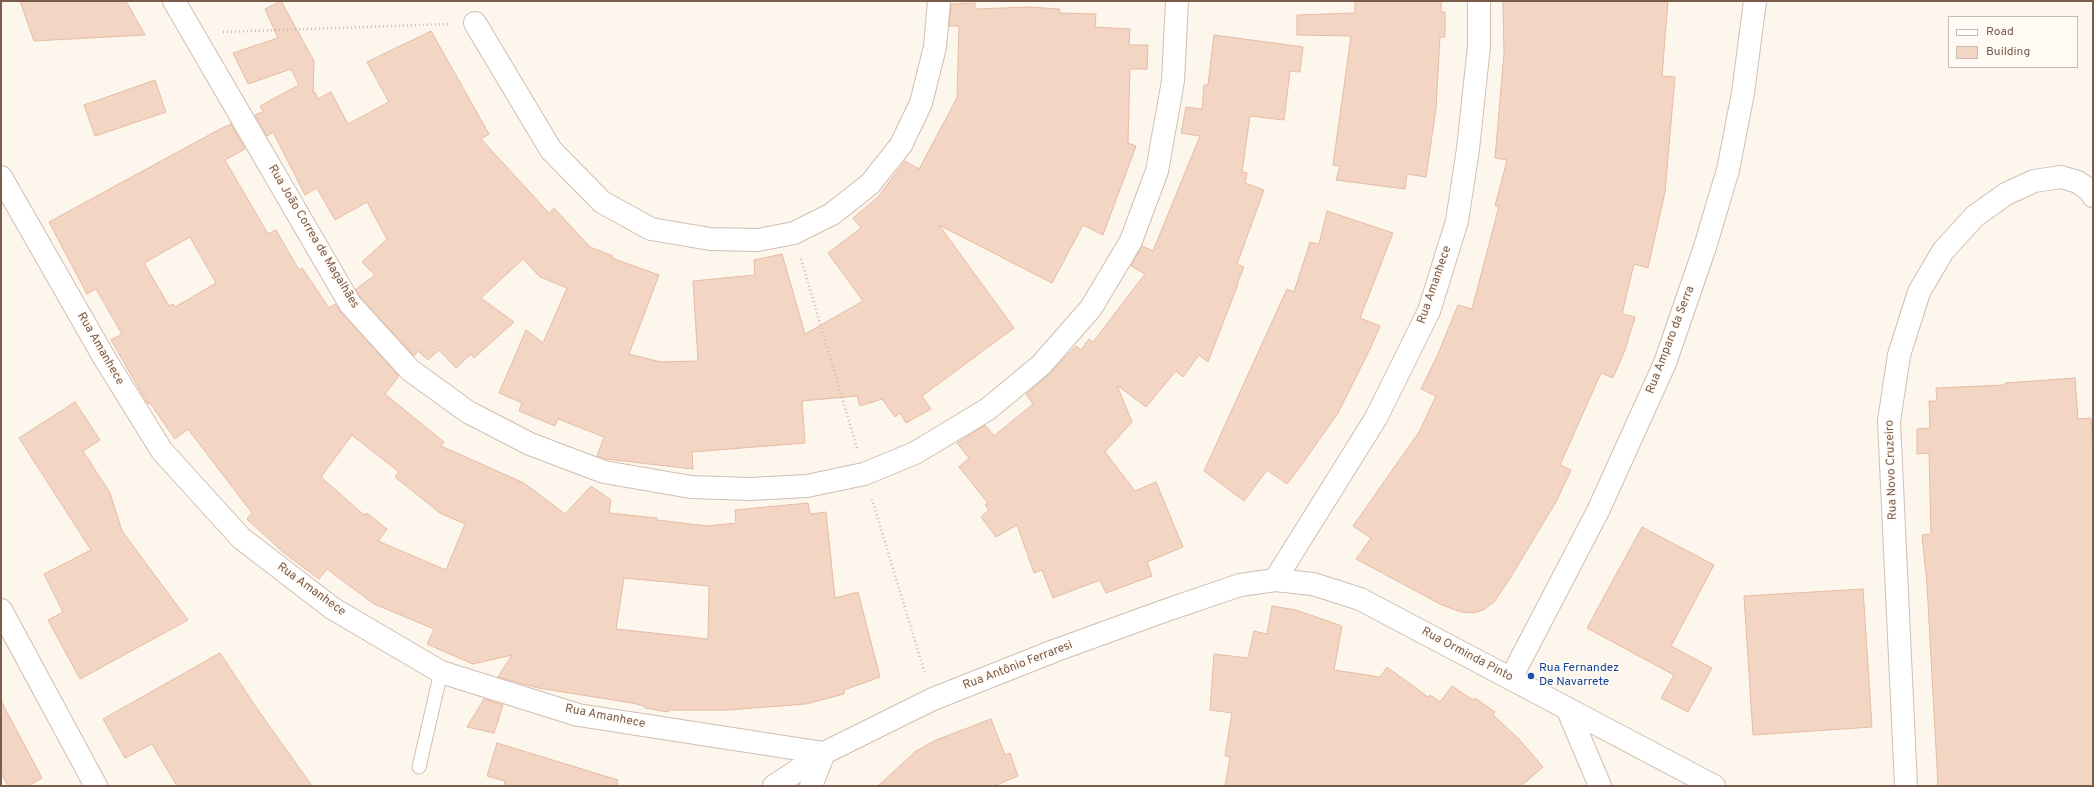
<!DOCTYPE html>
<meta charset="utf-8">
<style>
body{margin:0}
#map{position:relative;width:2094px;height:787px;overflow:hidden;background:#fdf6ec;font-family:Overpass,sans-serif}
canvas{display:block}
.frame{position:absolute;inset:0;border:2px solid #7a5c4d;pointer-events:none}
.legend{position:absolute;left:1948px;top:16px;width:130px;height:52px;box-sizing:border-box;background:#fffaf3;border:1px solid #cabbb1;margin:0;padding:5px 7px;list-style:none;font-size:12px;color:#7a5c4d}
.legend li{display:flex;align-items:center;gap:8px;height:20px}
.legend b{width:20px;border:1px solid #cabbb1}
</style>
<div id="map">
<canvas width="2094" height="787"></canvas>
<div class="frame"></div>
<ul class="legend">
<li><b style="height:5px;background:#fff"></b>Road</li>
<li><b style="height:11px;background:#f3d5c3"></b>Building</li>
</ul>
</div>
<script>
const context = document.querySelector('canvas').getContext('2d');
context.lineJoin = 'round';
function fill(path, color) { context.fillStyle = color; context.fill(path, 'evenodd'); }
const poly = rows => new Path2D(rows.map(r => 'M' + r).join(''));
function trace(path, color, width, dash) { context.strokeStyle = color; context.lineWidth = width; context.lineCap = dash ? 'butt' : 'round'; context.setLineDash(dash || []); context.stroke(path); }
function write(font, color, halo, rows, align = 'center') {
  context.font = font + ' Overpass,sans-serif'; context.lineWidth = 3; context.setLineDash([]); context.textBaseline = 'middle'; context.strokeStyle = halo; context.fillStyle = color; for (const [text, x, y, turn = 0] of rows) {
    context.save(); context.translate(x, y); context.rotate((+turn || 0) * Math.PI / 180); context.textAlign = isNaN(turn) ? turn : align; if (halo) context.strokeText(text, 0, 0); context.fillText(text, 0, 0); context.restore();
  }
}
const building = poly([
 [20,1,126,1,145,35,34,41,20,1],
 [281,1,314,61,313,93,315,92,318,99,331,92,348,124,389,102,367,62,431,31,489,134,481,139,549,213,554,208,590,247,613,256,612,258,659,275,629,354,661,362,698,361,693,281,755,275,754,260,782,254,805,334,863,301,828,253,861,228,853,218,878,197,905,161,919,169,957,98,959,26,949,26,951,4,975,3,975,9,1029,7,1060,9,1059,13,1096,14,1095,27,1130,29,1129,45,1148,45,1147,69,1130,69,1128,143,1136,146,1103,235,1083,225,1052,283,939,225,1014,328,922,396,931,409,906,423,900,413,895,417,882,399,860,406,857,396,802,401,805,443,692,452,693,469,606,459,597,456,604,437,558,419,555,426,519,411,522,403,499,393,526,330,543,343,567,288,540,277,523,259,481,298,514,322,474,358,471,354,456,368,439,350,428,360,418,351,414,356,360,297,356,289,375,275,362,262,387,239,367,202,335,220,317,188,305,195,273,132,267,136,255,115,263,112,260,106,299,85,291,69,248,84,233,53,278,38,265,9,281,1],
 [1355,1,1441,1,1441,12,1445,12,1445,37,1440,37,1436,108,1426,177,1407,174,1405,189,1336,180,1340,166,1333,165,1351,36,1297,35,1297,15,1355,13,1355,1],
 [1503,1,1668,1,1662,76,1675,77,1665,192,1648,268,1634,264,1622,314,1635,317,1625,350,1613,378,1601,373,1560,465,1571,470,1557,500,1509,580,1494,602,1483,610,1473,613,1461,612,1442,605,1356,559,1371,538,1353,526,1419,432,1436,396,1421,389,1438,354,1458,305,1472,309,1499,206,1495,206,1507,160,1495,158,1504,53,1503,1],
 [1214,35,1303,47,1300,72,1290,71,1284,120,1250,116,1242,172,1247,173,1245,183,1264,190,1237,264,1244,267,1237,284,1238,284,1208,362,1199,355,1183,377,1176,371,1146,407,1117,385,1132,422,1105,452,1135,491,1156,482,1183,547,1147,562,1152,576,1106,593,1100,580,1053,598,1042,570,1034,573,1017,525,996,537,981,517,989,510,985,505,988,503,959,467,969,458,957,443,985,425,994,436,1033,404,1026,394,1045,378,1076,346,1081,350,1089,339,1093,342,1145,274,1131,266,1142,246,1153,251,1200,136,1181,133,1186,107,1202,109,1204,85,1208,85,1214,35],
 [155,80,166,112,95,136,84,105,155,80],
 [231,124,245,149,225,160,268,234,276,230,299,270,302,268,329,308,335,304,341,312,399,376,385,394,444,442,441,446,524,483,565,514,591,486,611,500,609,513,657,518,657,520,707,526,736,523,735,510,808,503,810,514,826,512,835,598,858,592,880,677,844,690,844,694,806,704,728,710,669,710,668,712,645,708,645,706,632,703,538,688,498,677,512,655,473,664,427,644,434,629,374,604,327,569,319,579,284,553,247,519,252,513,188,429,175,439,150,403,148,404,111,340,122,334,96,289,87,294,49,222,220,129,231,124],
 [190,237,216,283,175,307,173,304,169,306,144,263,190,237],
 [352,435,399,472,395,477,440,513,465,524,446,570,378,541,387,529,367,513,364,515,321,477,352,435],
 [624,578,709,586,708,639,616,629,624,578],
 [1327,211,1393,233,1360,318,1380,326,1370,349,1338,413,1300,467,1287,484,1267,470,1244,501,1204,471,1287,289,1294,292,1310,242,1319,244,1327,211],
 [2075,378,2078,419,2091,418,2093,454,2093,786,1938,786,1927,584,1922,535,1931,534,1929,453,1917,454,1917,429,1930,428,1929,401,1937,401,1936,388,2005,385,2005,383,2075,378],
 [75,402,100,440,83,451,110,493,122,531,188,620,80,679,48,620,63,612,44,574,91,550,19,438,75,402],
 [1642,527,1714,565,1671,646,1712,668,1688,712,1661,698,1674,675,1587,628,1642,527],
 [1863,589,1872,727,1753,735,1744,596,1863,589],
 [1272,606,1296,610,1342,626,1334,670,1380,677,1387,667,1428,697,1430,695,1440,702,1452,686,1473,700,1475,698,1495,712,1493,715,1519,739,1543,767,1521,786,1225,786,1230,757,1225,756,1232,713,1210,710,1214,654,1248,658,1254,631,1267,634,1272,606],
 [220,653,258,710,312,786,177,786,152,744,125,758,103,719,220,653],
 [484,699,503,705,494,733,467,727,484,699],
 [1,701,42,778,29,786,8,786,1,773,1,701],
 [991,719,1005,755,1010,753,1018,776,994,786,878,786,916,751,936,740,991,719],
 [497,743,618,780,617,786,504,786,505,781,487,776,497,743]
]);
fill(building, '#f3d5c3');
trace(building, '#e6bba3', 1);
const service = poly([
 [419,767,441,672]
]);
const minor = poly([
 [174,1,350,304,410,370,468,412,530,444,604,472,691,487,750,489,807,486,864,474,915,453,988,409,1041,365,1091,308,1131,241,1157,171,1173,81,1177,1],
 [475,23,551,150,602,202,651,229,710,239,758,240,794,233,832,214,870,184,901,145,921,103,935,47,939,1],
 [1,177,105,359,162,451,241,538,332,608,441,672,578,715,824,753,811,786],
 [1275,580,1376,418,1429,311,1457,221,1468,149,1479,46,1479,1],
 [1511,678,1598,511,1665,363,1705,247,1728,170,1743,93,1755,1],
 [1567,708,1600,786],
 [774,786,824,753,933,699,1054,651,1164,611,1240,585,1275,580,1313,584,1360,599,1714,786],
 [1906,786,1889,421,1899,355,1919,292,1943,251,1975,216,2006,194,2034,181,2061,177,2078,182,2090,191,2093,196]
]);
const tertiary = poly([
 [1,610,96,786]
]);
trace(service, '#d1beb0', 15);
trace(minor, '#d1beb0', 24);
trace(tertiary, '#d1beb0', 24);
trace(poly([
 [223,32,448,24],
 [801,259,857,448],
 [872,499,925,674]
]), '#d9b8a5', 2.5, [1, 3]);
trace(service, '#fff', 13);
trace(minor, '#fff', 22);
trace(tertiary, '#fff', 22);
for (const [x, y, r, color] of [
 [1531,676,4,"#1a4fb4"]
]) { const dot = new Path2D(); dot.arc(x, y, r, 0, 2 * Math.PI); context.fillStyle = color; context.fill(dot); trace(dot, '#fffaf3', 1.5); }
write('12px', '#7a5c4d', '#fffaf3', [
 ["Rua João Correa de Magalhães",313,237,59],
 ["Rua Amanhece",1435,285,-71],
 ["Rua Amparo da Serra",1671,340,-69],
 ["Rua Amanhece",100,349,60],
 ["Rua Novo Cruzeiro",1892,470,-92],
 ["Rua Amanhece",311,590,36],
 ["Rua Orminda Pinto",1467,655,28],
 ["Rua Antônio Ferraresi",1018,666,-21],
 ["Rua Amanhece",605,717,11]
]);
write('12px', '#164399', '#fffaf3', [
 ["Rua Fernandez",1539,669],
 ["De Navarrete",1539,683]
], 'left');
</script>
